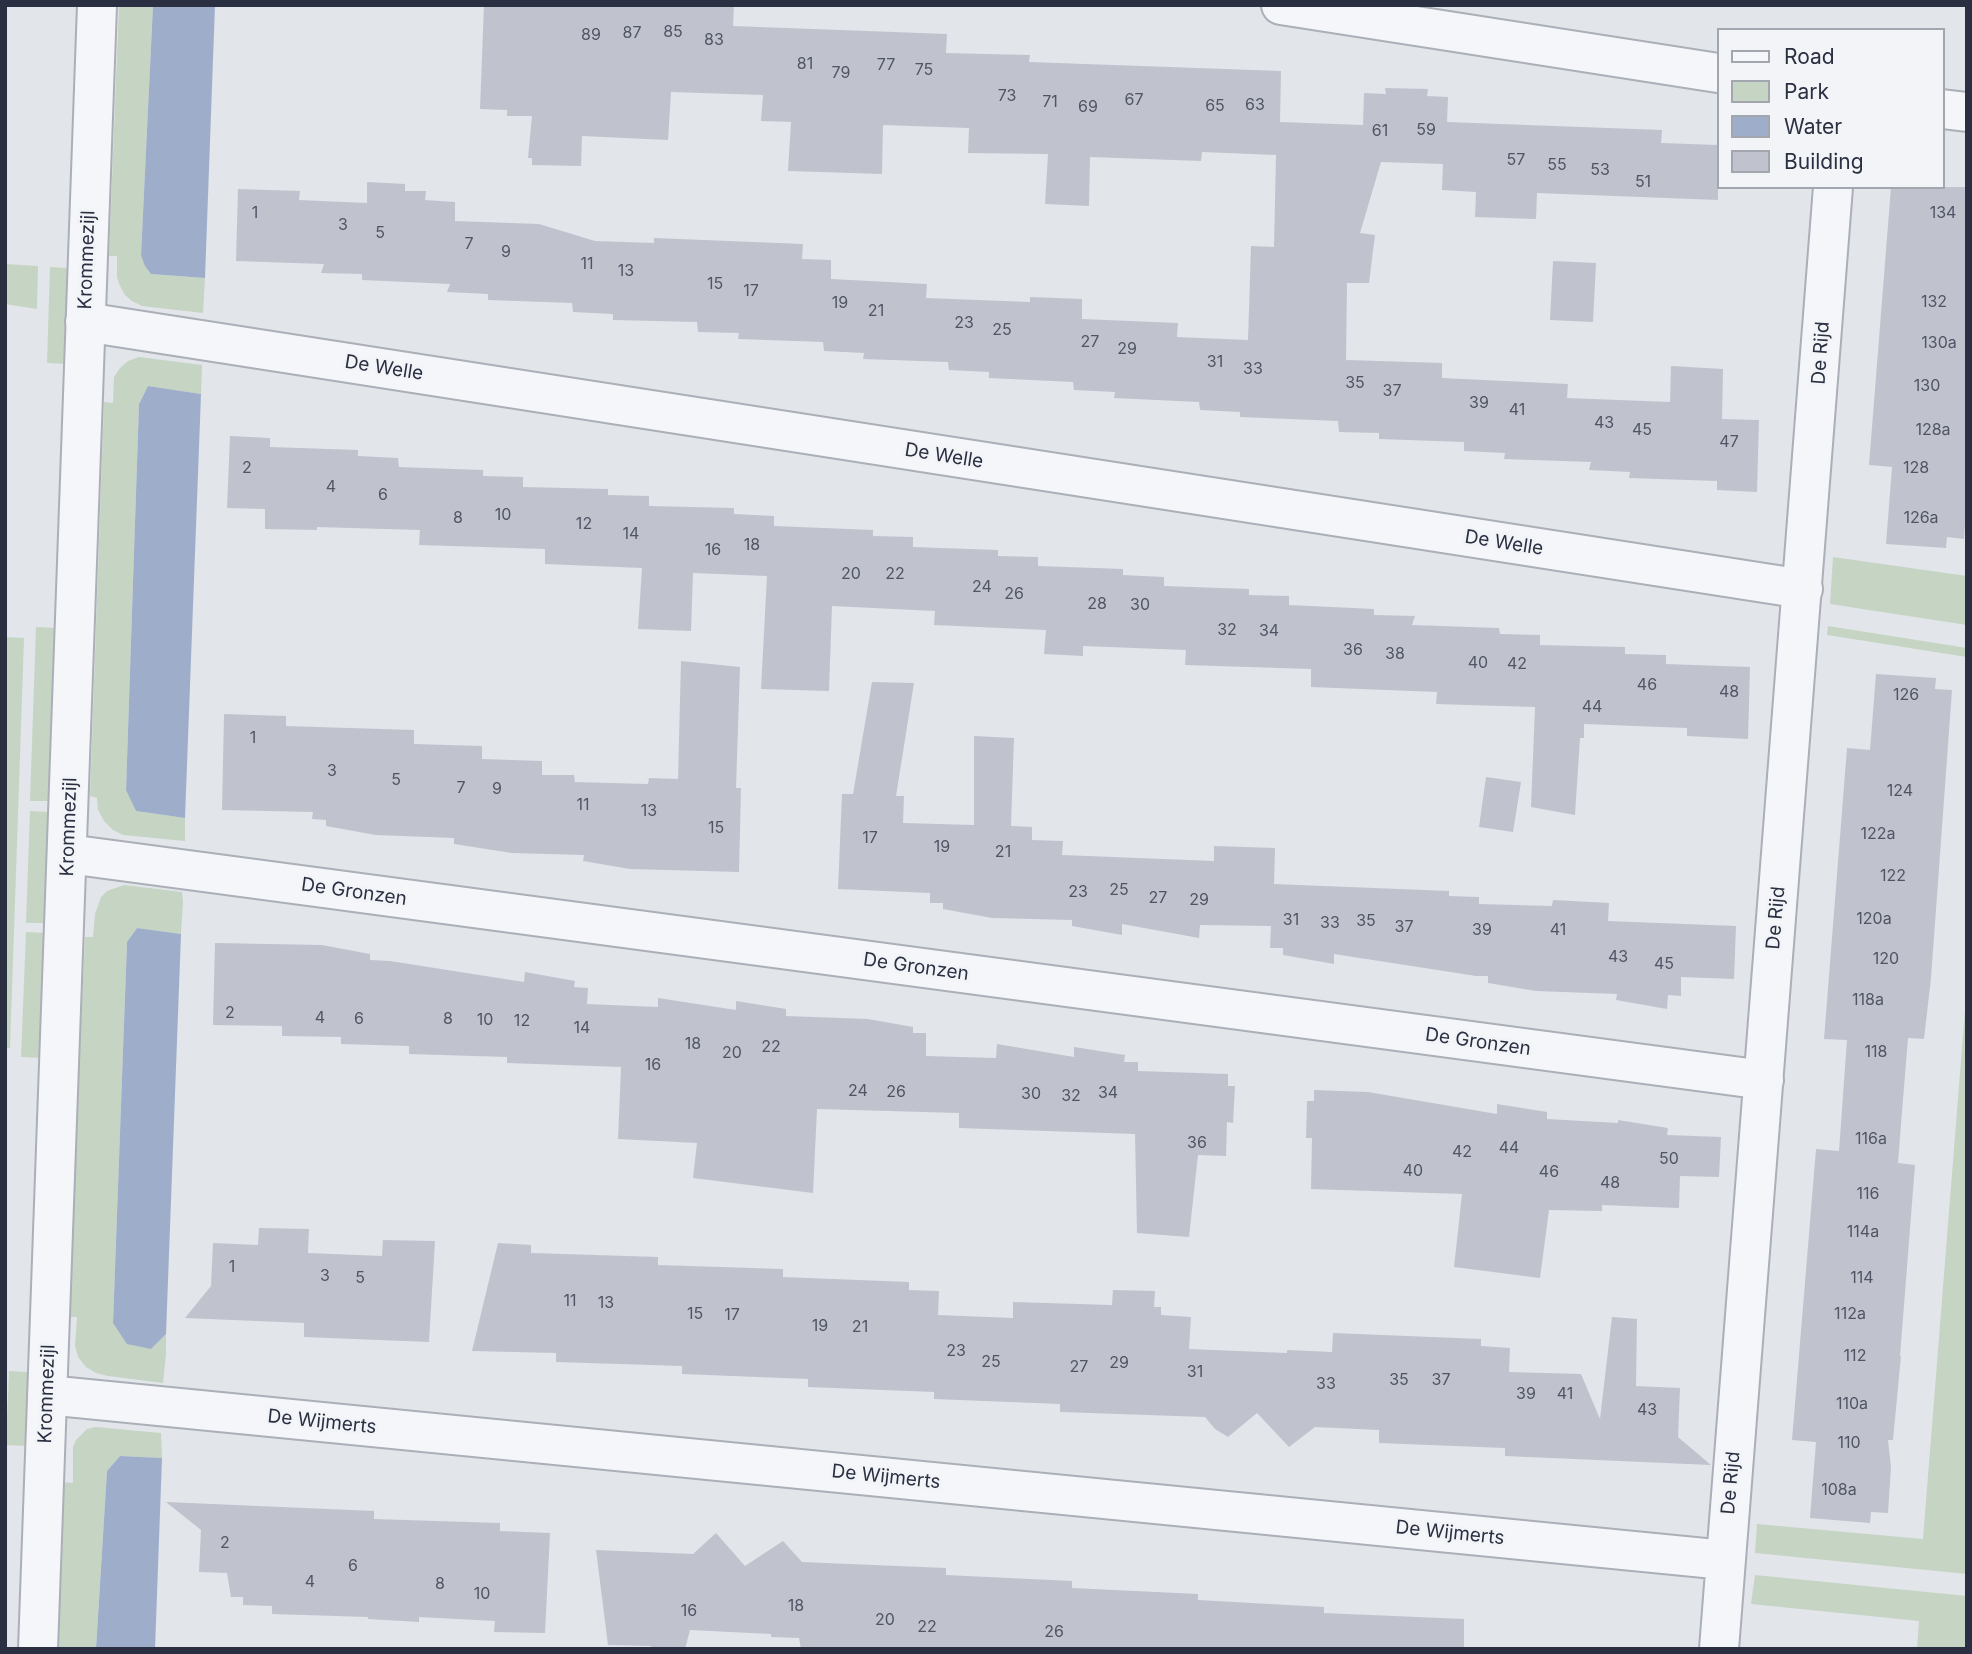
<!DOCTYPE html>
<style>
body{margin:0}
#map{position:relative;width:1972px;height:1654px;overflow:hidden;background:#e2e5ea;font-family:Inter,sans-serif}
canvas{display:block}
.frame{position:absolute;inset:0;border:7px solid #2a3042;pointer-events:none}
.legend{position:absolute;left:1717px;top:28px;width:228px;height:161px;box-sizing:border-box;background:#f2f4f8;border:2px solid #a2a6af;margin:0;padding:9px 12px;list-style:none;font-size:21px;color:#2a3042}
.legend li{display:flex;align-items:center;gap:14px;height:35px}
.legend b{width:35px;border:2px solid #a2a6af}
</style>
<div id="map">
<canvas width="1972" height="1654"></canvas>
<div class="frame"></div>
<ul class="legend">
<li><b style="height:9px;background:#f5f6f9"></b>Road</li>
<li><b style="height:19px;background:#c6d4c4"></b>Park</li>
<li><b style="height:19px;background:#9eaeca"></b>Water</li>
<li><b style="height:19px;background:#c0c3cd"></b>Building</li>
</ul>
</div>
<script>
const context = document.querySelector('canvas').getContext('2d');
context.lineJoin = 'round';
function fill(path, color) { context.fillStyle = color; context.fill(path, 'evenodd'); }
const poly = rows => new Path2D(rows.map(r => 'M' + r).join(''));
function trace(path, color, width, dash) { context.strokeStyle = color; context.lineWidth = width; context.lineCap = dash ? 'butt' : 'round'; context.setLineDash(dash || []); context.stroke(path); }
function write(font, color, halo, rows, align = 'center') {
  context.font = font + ' Inter,sans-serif'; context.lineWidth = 6; context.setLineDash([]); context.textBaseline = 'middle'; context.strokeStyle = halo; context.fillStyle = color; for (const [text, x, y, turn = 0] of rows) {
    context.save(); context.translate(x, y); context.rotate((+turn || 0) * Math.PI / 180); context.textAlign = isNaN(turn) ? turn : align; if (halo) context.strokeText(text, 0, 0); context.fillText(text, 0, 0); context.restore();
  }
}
fill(poly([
 [119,5,153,5,141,255,151,274,205,278,203,313,142,306,132,301,125,295,120,286,117,277,117,256,109,256],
 [5,264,38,266,37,309,5,304],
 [50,267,68,268,66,364,47,363],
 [139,357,202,365,201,394,148,386,139,404,126,789,136,811,185,818,185,841,123,835,113,830,104,821,98,810,97,798,90,796,104,402,113,403,114,377,120,368,128,361],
 [1833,557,1967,576,1967,625,1830,604],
 [1828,626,1967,648,1967,657,1827,635],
 [36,627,56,628,49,801,30,801],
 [5,637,24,638,10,1048,5,1048],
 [30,811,49,812,46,923,26,923],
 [124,885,182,892,183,902,181,934,137,928,127,942,113,1323,151,1349,166,1334,166,1354,163,1383,108,1376,96,1373,86,1367,78,1357,75,1346,77,1317,67,1317,85,937,93,937,95,914,101,897,107,891],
 [26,932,46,933,41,1058,21,1057],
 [1967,985,1967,1574,1755,1553,1757,1524,1923,1539],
 [9,1371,28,1372,25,1446,6,1445],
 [95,1427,161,1433,162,1458,120,1456,107,1471,96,1649,57,1649,62,1482,73,1483,73,1447,76,1440,87,1429],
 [1755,1575,1967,1596,1967,1649,1917,1649,1919,1621,1751,1604]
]), '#c6d4c4');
fill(poly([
 [153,5,215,5,205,278,151,274,145,266,141,255],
 [148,386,201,394,185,818,136,811,126,790,139,404],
 [137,928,181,934,166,1334,151,1349,127,1344,113,1323,127,942],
 [120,1456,162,1458,155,1649,96,1649,107,1471]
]), '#9eaeca');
fill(poly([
 [484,5,734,5,733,26,947,34,946,53,1030,55,1029,62,1281,71,1280,122,1363,125,1364,93,1386,94,1385,88,1428,89,1427,96,1448,97,1447,122,1662,130,1661,143,1718,145,1718,200,1537,193,1536,219,1475,217,1476,192,1442,190,1443,164,1381,162,1360,233,1375,235,1369,283,1347,283,1346,360,1442,363,1442,378,1568,384,1567,398,1670,402,1671,366,1723,369,1722,419,1759,420,1757,492,1717,490,1717,481,1629,478,1630,472,1589,470,1591,462,1504,459,1505,453,1464,451,1464,442,1379,439,1379,433,1339,432,1338,421,1240,417,1240,412,1200,410,1199,402,1114,398,1115,392,1074,390,1073,382,989,378,989,372,949,370,948,362,863,359,864,353,824,351,823,342,738,339,739,333,698,332,697,322,613,320,613,314,573,312,572,303,488,300,488,294,447,292,450,284,362,280,362,274,321,273,324,264,236,261,238,189,300,191,299,200,367,203,367,182,405,184,405,191,426,191,425,200,455,202,455,221,539,224,595,241,654,243,654,238,803,244,802,259,831,260,831,279,927,284,926,298,1030,302,1030,297,1082,299,1082,319,1178,323,1177,337,1248,340,1251,246,1274,247,1276,155,1202,152,1201,161,1090,157,1089,206,1045,204,1048,154,968,153,969,128,883,125,882,174,788,171,791,122,761,121,763,95,671,92,668,140,582,136,581,166,532,165,532,158,528,158,532,116,507,116,507,110,480,109],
 [1891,187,1967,187,1967,498,1964,539,1947,537,1946,548,1886,544,1892,467,1869,465],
 [1553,261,1596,263,1593,322,1550,320],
 [230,436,270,438,270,447,358,450,358,456,398,458,399,467,483,470,483,476,523,477,523,487,608,489,608,495,649,496,649,506,734,508,734,514,774,516,774,526,873,530,873,536,913,537,913,547,998,550,998,556,1038,557,1038,566,1123,569,1123,575,1164,577,1164,586,1249,589,1249,595,1289,596,1289,605,1374,609,1374,615,1415,616,1412,625,1499,628,1500,634,1540,635,1540,645,1625,647,1625,654,1666,655,1666,664,1750,667,1748,739,1687,736,1687,728,1584,724,1584,738,1580,738,1575,815,1531,807,1535,707,1436,704,1437,692,1311,687,1311,669,1185,665,1186,650,1083,646,1083,656,1044,654,1046,630,934,625,935,611,832,606,829,691,761,689,767,576,693,573,691,631,638,629,642,568,545,564,545,549,419,545,420,530,317,527,317,530,265,529,265,509,227,508],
 [681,661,740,667,736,788,741,788,739,872,630,869,583,861,584,855,512,853,454,844,454,838,376,835,326,826,326,820,312,819,313,812,222,810,224,714,286,716,286,726,414,730,414,744,482,746,482,759,542,761,542,775,574,775,575,782,648,784,649,778,678,779],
 [1876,674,1936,678,1935,689,1952,690,1931,978,1924,1039,1908,1038,1901,1124,1898,1163,1915,1165,1900,1356,1901,1356,1893,1440,1888,1440,1891,1467,1888,1513,1871,1512,1870,1523,1810,1518,1816,1442,1792,1440,1816,1149,1839,1151,1847,1040,1824,1039,1847,748,1870,750],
 [872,682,914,683,896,796,904,796,903,823,974,825,974,736,1014,738,1011,826,1032,827,1032,840,1063,841,1062,855,1214,861,1214,846,1275,848,1274,884,1449,891,1449,896,1479,897,1479,904,1552,906,1553,900,1609,903,1608,921,1736,926,1734,979,1681,977,1681,996,1668,995,1667,1009,1616,1000,1617,994,1536,991,1488,983,1488,976,1476,976,1334,954,1334,964,1283,955,1283,948,1270,948,1271,926,1200,925,1199,938,1122,924,1122,935,1072,926,1072,920,992,918,943,909,943,903,930,903,930,893,838,889,842,794,853,794],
 [1486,777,1521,782,1513,832,1479,827],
 [215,943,322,945,370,954,370,960,390,961,524,982,525,972,575,981,574,987,588,988,587,1004,658,1007,658,998,736,1010,736,1001,786,1009,786,1016,868,1019,913,1027,913,1033,926,1033,926,1056,996,1058,997,1044,1074,1057,1074,1047,1125,1055,1124,1062,1138,1062,1138,1071,1228,1074,1228,1086,1235,1086,1233,1123,1227,1122,1226,1156,1198,1155,1189,1237,1137,1233,1135,1134,959,1128,959,1113,817,1109,813,1193,693,1178,697,1143,618,1139,621,1067,507,1063,507,1057,409,1054,409,1046,341,1044,341,1037,282,1036,282,1026,213,1025],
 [1314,1090,1368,1092,1497,1114,1497,1104,1547,1112,1547,1119,1618,1123,1618,1120,1668,1128,1667,1135,1721,1137,1719,1177,1680,1176,1679,1208,1602,1205,1602,1211,1549,1210,1540,1278,1454,1267,1462,1194,1311,1189,1312,1138,1306,1138,1307,1101,1314,1101],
 [259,1228,309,1229,308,1253,382,1256,383,1240,435,1241,429,1342,304,1337,304,1323,185,1318,211,1286,213,1243,258,1245],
 [498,1243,531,1245,531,1253,658,1257,658,1265,783,1269,783,1277,909,1282,909,1290,939,1291,938,1315,1013,1318,1013,1302,1112,1305,1113,1290,1155,1291,1154,1307,1161,1307,1161,1315,1191,1317,1189,1349,1287,1353,1287,1350,1332,1352,1333,1333,1481,1339,1481,1346,1510,1348,1509,1372,1581,1374,1600,1419,1612,1317,1637,1319,1636,1386,1680,1388,1678,1437,1711,1465,1505,1456,1505,1448,1379,1443,1379,1430,1315,1427,1289,1447,1257,1413,1228,1437,1215,1429,1205,1417,1060,1412,1060,1404,934,1399,934,1392,808,1387,808,1379,682,1374,682,1366,556,1362,556,1353,472,1351],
 [166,1502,374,1511,374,1519,500,1523,500,1531,550,1533,545,1633,494,1632,495,1621,419,1617,419,1622,368,1619,368,1617,272,1614,272,1606,243,1605,243,1597,231,1597,227,1573,199,1572,201,1530],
 [716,1533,745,1566,783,1541,802,1562,946,1568,946,1575,1072,1581,1072,1588,1198,1594,1198,1600,1324,1607,1324,1613,1464,1619,1464,1649,801,1649,799,1638,771,1637,771,1634,690,1630,685,1649,651,1649,651,1646,608,1645,596,1550,693,1554]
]), '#c0c3cd');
const street = poly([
 [1281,5,1718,73],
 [1942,109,1967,112],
 [85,322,1803,589],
 [68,854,1764,1080],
 [47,1395,1725,1560],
 [38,1649,97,5],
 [1719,1649,1833,187]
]);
trace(street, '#abafb8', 42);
trace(street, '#f5f6f9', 38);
write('16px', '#505565', null, [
 ["85",673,32],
 ["87",632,33],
 ["89",591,35],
 ["83",714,40],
 ["81",805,64],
 ["77",886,65],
 ["75",924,70],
 ["79",841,73],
 ["73",1007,96],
 ["67",1134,100],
 ["71",1050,102],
 ["63",1255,105],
 ["65",1215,106],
 ["69",1088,107],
 ["59",1426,130],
 ["61",1380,131],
 ["57",1516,160],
 ["55",1557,165],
 ["53",1600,170],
 ["51",1643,182],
 ["1",255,213],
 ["134",1943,213],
 ["3",343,225],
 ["5",380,233],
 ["7",469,244],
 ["9",506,252],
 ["11",587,264],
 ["13",626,271],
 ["15",715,284],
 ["17",751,291],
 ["132",1934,302],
 ["19",840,303],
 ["21",876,311],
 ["23",964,323],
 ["25",1002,330],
 ["27",1090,342],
 ["130a",1939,343],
 ["29",1127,349],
 ["31",1215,362],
 ["33",1253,369],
 ["35",1355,383],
 ["130",1927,386],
 ["37",1392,391],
 ["39",1479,403],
 ["41",1517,410],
 ["43",1604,423],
 ["45",1642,430],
 ["128a",1933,430],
 ["47",1729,442],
 ["2",247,468],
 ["128",1916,468],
 ["4",331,487],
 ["6",383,495],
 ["10",503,515],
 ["8",458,518],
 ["126a",1921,518],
 ["12",584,524],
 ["14",631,534],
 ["18",752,545],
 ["16",713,550],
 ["20",851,574],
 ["22",895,574],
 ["24",982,587],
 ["26",1014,594],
 ["28",1097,604],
 ["30",1140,605],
 ["32",1227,630],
 ["34",1269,631],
 ["36",1353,650],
 ["38",1395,654],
 ["40",1478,663],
 ["42",1517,664],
 ["46",1647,685],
 ["48",1729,692],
 ["126",1906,695],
 ["44",1592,707],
 ["1",253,738],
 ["3",332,771],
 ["5",396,780],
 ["7",461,788],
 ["9",497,789],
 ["124",1900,791],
 ["11",583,805],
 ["13",649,811],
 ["15",716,828],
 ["122a",1878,834],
 ["17",870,838],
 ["19",942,847],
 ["21",1003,852],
 ["122",1893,876],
 ["25",1119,890],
 ["23",1078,892],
 ["27",1158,898],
 ["29",1199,900],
 ["120a",1874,919],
 ["31",1291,920],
 ["35",1366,921],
 ["33",1330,923],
 ["37",1404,927],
 ["39",1482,930],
 ["41",1558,930],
 ["43",1618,957],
 ["120",1886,959],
 ["45",1664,964],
 ["118a",1868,1000],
 ["2",230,1013],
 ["4",320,1018],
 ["6",359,1019],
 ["8",448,1019],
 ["10",485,1020],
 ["12",522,1021],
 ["14",582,1028],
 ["18",693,1044],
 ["22",771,1047],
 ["118",1876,1052],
 ["20",732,1053],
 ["16",653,1065],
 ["24",858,1091],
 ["26",896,1092],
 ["34",1108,1093],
 ["30",1031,1094],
 ["32",1071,1096],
 ["116a",1871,1139],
 ["36",1197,1143],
 ["44",1509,1148],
 ["42",1462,1152],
 ["50",1669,1159],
 ["40",1413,1171],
 ["46",1549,1172],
 ["48",1610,1183],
 ["116",1868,1194],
 ["114a",1863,1232],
 ["1",232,1267],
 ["3",325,1276],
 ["5",360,1278],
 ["114",1862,1278],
 ["11",570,1301],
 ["13",606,1303],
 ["15",695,1314],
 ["112a",1850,1314],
 ["17",732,1315],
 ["19",820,1326],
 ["21",860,1327],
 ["23",956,1351],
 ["112",1855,1356],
 ["25",991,1362],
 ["29",1119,1363],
 ["27",1079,1367],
 ["31",1195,1372],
 ["35",1399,1380],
 ["37",1441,1380],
 ["33",1326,1384],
 ["39",1526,1394],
 ["41",1565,1394],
 ["110a",1852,1404],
 ["43",1647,1410],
 ["110",1849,1443],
 ["108a",1839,1490],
 ["2",225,1543],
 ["6",353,1566],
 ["4",310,1582],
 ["8",440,1584],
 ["10",482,1594],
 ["18",796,1606],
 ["16",689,1611],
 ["20",885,1620],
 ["22",927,1627],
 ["26",1054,1632]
]);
write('19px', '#2a3042', '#f2f4f8', [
 ["Krommezijl",87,260,-88],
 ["De Rijd",1821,353,-86],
 ["De Welle",384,368,9],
 ["De Welle",944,456,9],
 ["De Welle",1504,543,9],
 ["Krommezijl",69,827,-88],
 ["De Gronzen",354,892,8],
 ["De Rijd",1776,918,-85],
 ["De Gronzen",916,967,8],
 ["De Gronzen",1478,1042,8],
 ["Krommezijl",47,1394,-88],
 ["De Wijmerts",322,1422,6],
 ["De Wijmerts",886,1477,6],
 ["De Rijd",1731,1483,-85],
 ["De Wijmerts",1450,1533,6]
]);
</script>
